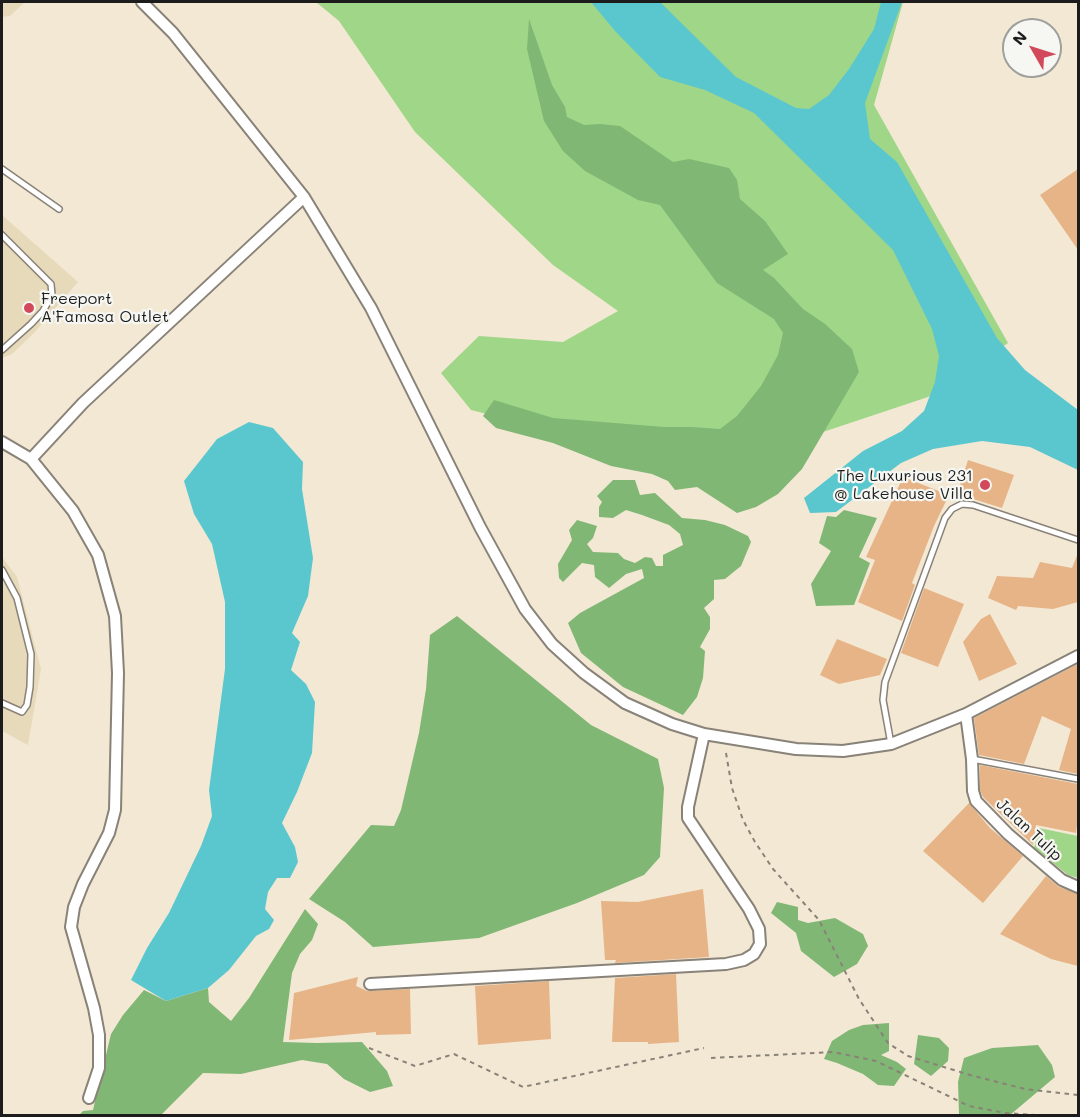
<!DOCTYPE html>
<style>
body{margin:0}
#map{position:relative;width:1080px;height:1117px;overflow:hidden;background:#f3e8d4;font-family:Mali,sans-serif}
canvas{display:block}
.frame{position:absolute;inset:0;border:3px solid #1c1c1c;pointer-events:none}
.north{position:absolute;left:1002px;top:18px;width:60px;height:60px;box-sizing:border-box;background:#f6f6f2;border:2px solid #9f9f9c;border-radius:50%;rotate:309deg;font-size:16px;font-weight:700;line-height:24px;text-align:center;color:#1c1c1c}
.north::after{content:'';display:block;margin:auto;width:21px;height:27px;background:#d1495b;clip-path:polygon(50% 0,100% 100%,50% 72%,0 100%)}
</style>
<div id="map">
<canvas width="1080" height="1117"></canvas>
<div class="frame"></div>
<div class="north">N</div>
</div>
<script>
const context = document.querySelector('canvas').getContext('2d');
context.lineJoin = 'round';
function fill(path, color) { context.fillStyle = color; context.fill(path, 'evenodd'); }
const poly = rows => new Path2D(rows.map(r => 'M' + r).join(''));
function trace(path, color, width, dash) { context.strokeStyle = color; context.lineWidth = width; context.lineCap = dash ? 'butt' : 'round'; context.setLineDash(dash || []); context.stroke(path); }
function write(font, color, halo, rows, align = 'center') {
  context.font = font + ' Mali,sans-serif'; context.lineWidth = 4.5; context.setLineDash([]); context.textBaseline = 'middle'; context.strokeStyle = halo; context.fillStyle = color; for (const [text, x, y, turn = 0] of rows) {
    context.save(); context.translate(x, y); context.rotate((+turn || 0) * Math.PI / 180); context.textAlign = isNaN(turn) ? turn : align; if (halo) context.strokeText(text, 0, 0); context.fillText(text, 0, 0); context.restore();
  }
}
fill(poly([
 [2,2,25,2,10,16,2,17],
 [2,215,78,282,33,334,12,354,2,358],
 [2,557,17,577,41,669,28,745,2,731]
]), '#e7daba');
fill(poly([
 [316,2,903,2,874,105,1008,343,928,397,745,458,659,457,471,410,441,373,479,336,563,342,618,311,553,265,415,132,339,21],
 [1039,828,1078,836,1078,878,1068,875,1034,848]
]), '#a0d688');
fill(poly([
 [529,19,552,85,565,107,567,117,584,125,600,124,620,126,673,162,689,159,729,168,737,180,740,199,765,221,788,254,763,270,774,278,803,309,825,324,852,349,859,372,815,447,802,469,778,494,756,507,737,513,697,487,675,490,668,481,652,474,611,466,553,443,496,428,483,416,494,400,553,418,664,427,691,427,720,429,737,416,761,386,778,355,783,333,774,319,717,283,660,205,638,200,585,171,563,151,544,121,527,49],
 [613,480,635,480,640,495,655,493,682,518,705,520,725,525,748,536,751,542,741,566,725,579,714,580,714,599,704,608,710,617,710,629,700,647,705,651,703,678,697,697,683,715,623,687,581,653,568,623,580,613,644,578,642,569,626,574,609,588,595,577,594,565,582,563,563,582,559,578,558,564,572,540,569,530,577,520,597,526,593,538,587,544,593,552,618,553,624,559,635,563,645,557,652,558,656,566,663,566,663,555,683,545,680,534,669,525,642,515,626,510,613,518,599,517,599,507,602,502,597,496],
 [844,510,877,518,859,557,870,563,854,605,816,606,811,584,831,551,819,543,827,516,836,517],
 [457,616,591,725,658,759,664,788,660,857,644,875,577,903,479,938,373,947,345,922,309,899,371,825,394,826,401,810,419,733,426,689,430,635],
 [777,902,798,907,798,920,808,923,835,918,863,934,868,946,857,964,834,977,801,951,796,933,771,913],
 [305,909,318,924,312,940,300,954,292,973,283,1042,317,1043,362,1042,387,1071,393,1086,370,1092,344,1079,327,1064,302,1060,241,1074,203,1073,161,1115,78,1116,83,1111,93,1110,111,1034,123,1015,144,990,166,1001,208,988,209,1002,231,1021,249,998],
 [889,1023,889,1051,881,1055,897,1062,906,1069,894,1086,878,1085,863,1074,837,1063,824,1059,832,1041,849,1030,863,1025],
 [918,1035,939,1038,949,1048,948,1061,931,1076,914,1064],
 [1038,1045,1052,1065,1055,1077,1010,1115,959,1114,958,1082,964,1058,992,1048]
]), '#80b774');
fill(poly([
 [591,2,660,2,736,77,796,108,809,109,829,95,849,69,874,29,881,2,902,2,865,103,870,139,897,162,997,338,1025,370,1078,410,1078,470,1030,447,982,441,933,449,901,463,836,512,810,513,804,498,863,451,902,431,924,411,935,382,939,356,932,329,893,250,754,113,705,90,660,77,615,31],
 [249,422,273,428,303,462,302,489,313,558,308,596,292,633,300,642,291,670,306,684,315,702,312,753,297,792,282,823,295,847,298,862,290,878,277,878,268,892,265,909,274,920,269,929,256,936,229,970,208,988,166,1001,131,980,147,948,169,913,201,846,212,816,209,790,225,669,225,602,212,544,194,514,184,481,217,439]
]), '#5ac7ce');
fill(poly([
 [1078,169,1078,250,1040,195],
 [968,460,1014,475,1002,508,957,494],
 [903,477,949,495,934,526,912,583,915,585,902,621,858,602,875,560,866,557],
 [1078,553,1078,602,1053,609,1018,606,1016,610,988,598,997,576,1033,578,1040,562,1072,568],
 [924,588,964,604,938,667,901,653],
 [990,614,1017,664,979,681,963,642,981,619],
 [837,639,887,659,880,675,839,684,820,675],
 [1078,664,1078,774,1059,770,1071,729,1042,716,1024,764,979,755,974,718],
 [980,765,1078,784,1078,817,1076,833,1036,825,1033,845,983,797,980,790],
 [969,803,990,828,1023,856,983,903,923,851],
 [1046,876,1059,887,1078,894,1078,966,1051,959,1000,934],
 [703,889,709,957,615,963,616,960,605,960,601,901,638,902],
 [676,974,679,1042,648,1044,648,1042,612,1042,615,978],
 [358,977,356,986,367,991,410,989,411,1034,376,1035,376,1032,289,1040,294,993],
 [549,981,551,1039,478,1045,475,986]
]), '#e7b487');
const service = poly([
 [2,169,59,209],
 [2,235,51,284,52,295,43,311,31,324,2,350],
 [2,570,17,598,31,654,30,687,27,705,22,712,2,703],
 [891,744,883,700,885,682,945,518,952,509,962,504,973,505,1078,540],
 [972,759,1078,779]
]);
const minor = poly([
 [142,2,173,33,304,197,371,308,480,527,525,609,552,644,584,673,625,703,672,724,704,734,796,749,843,751,891,744,966,714,1078,656],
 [2,442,31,459,73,511,98,555,115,616,118,673,115,810,109,833,83,884,74,907,71,927,94,1008,99,1035,99,1068,89,1098],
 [31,459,83,403,304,197],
 [966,714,972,759,973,791,976,801,1008,834,1062,880,1078,887],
 [370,984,726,964,744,960,754,954,760,944,759,929,749,909,688,818,688,807,704,734]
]);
trace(service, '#888278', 8);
trace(minor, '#888278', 14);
trace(poly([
 [726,753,732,788,743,820,755,842,773,869,819,920,859,999,888,1043,908,1056,970,1075,1025,1089,1078,1095],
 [369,1048,415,1066,454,1054,523,1087,704,1048],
 [711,1058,833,1052,876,1061,969,1106,1005,1113,1049,1116]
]), '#888278', 2, [4.5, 4.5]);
trace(service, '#fff', 5);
trace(minor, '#fff', 10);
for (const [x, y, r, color] of [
 [29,308,6,"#d1495b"],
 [985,485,6,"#d1495b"]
]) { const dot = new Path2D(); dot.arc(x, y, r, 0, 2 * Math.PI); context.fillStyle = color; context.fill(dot); trace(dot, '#f6f6f2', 2); }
write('16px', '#1c1c1c', '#f6f6f2', [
 ["Freeport",41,299],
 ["A'Famosa Outlet",41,317],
 ["The Luxurious 231",973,476,"right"],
 ["@ Lakehouse Villa",973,494,"right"]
], 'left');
write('16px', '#1c1c1c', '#f6f6f2', [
 ["Jalan Tulip",1029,830,43]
]);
</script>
